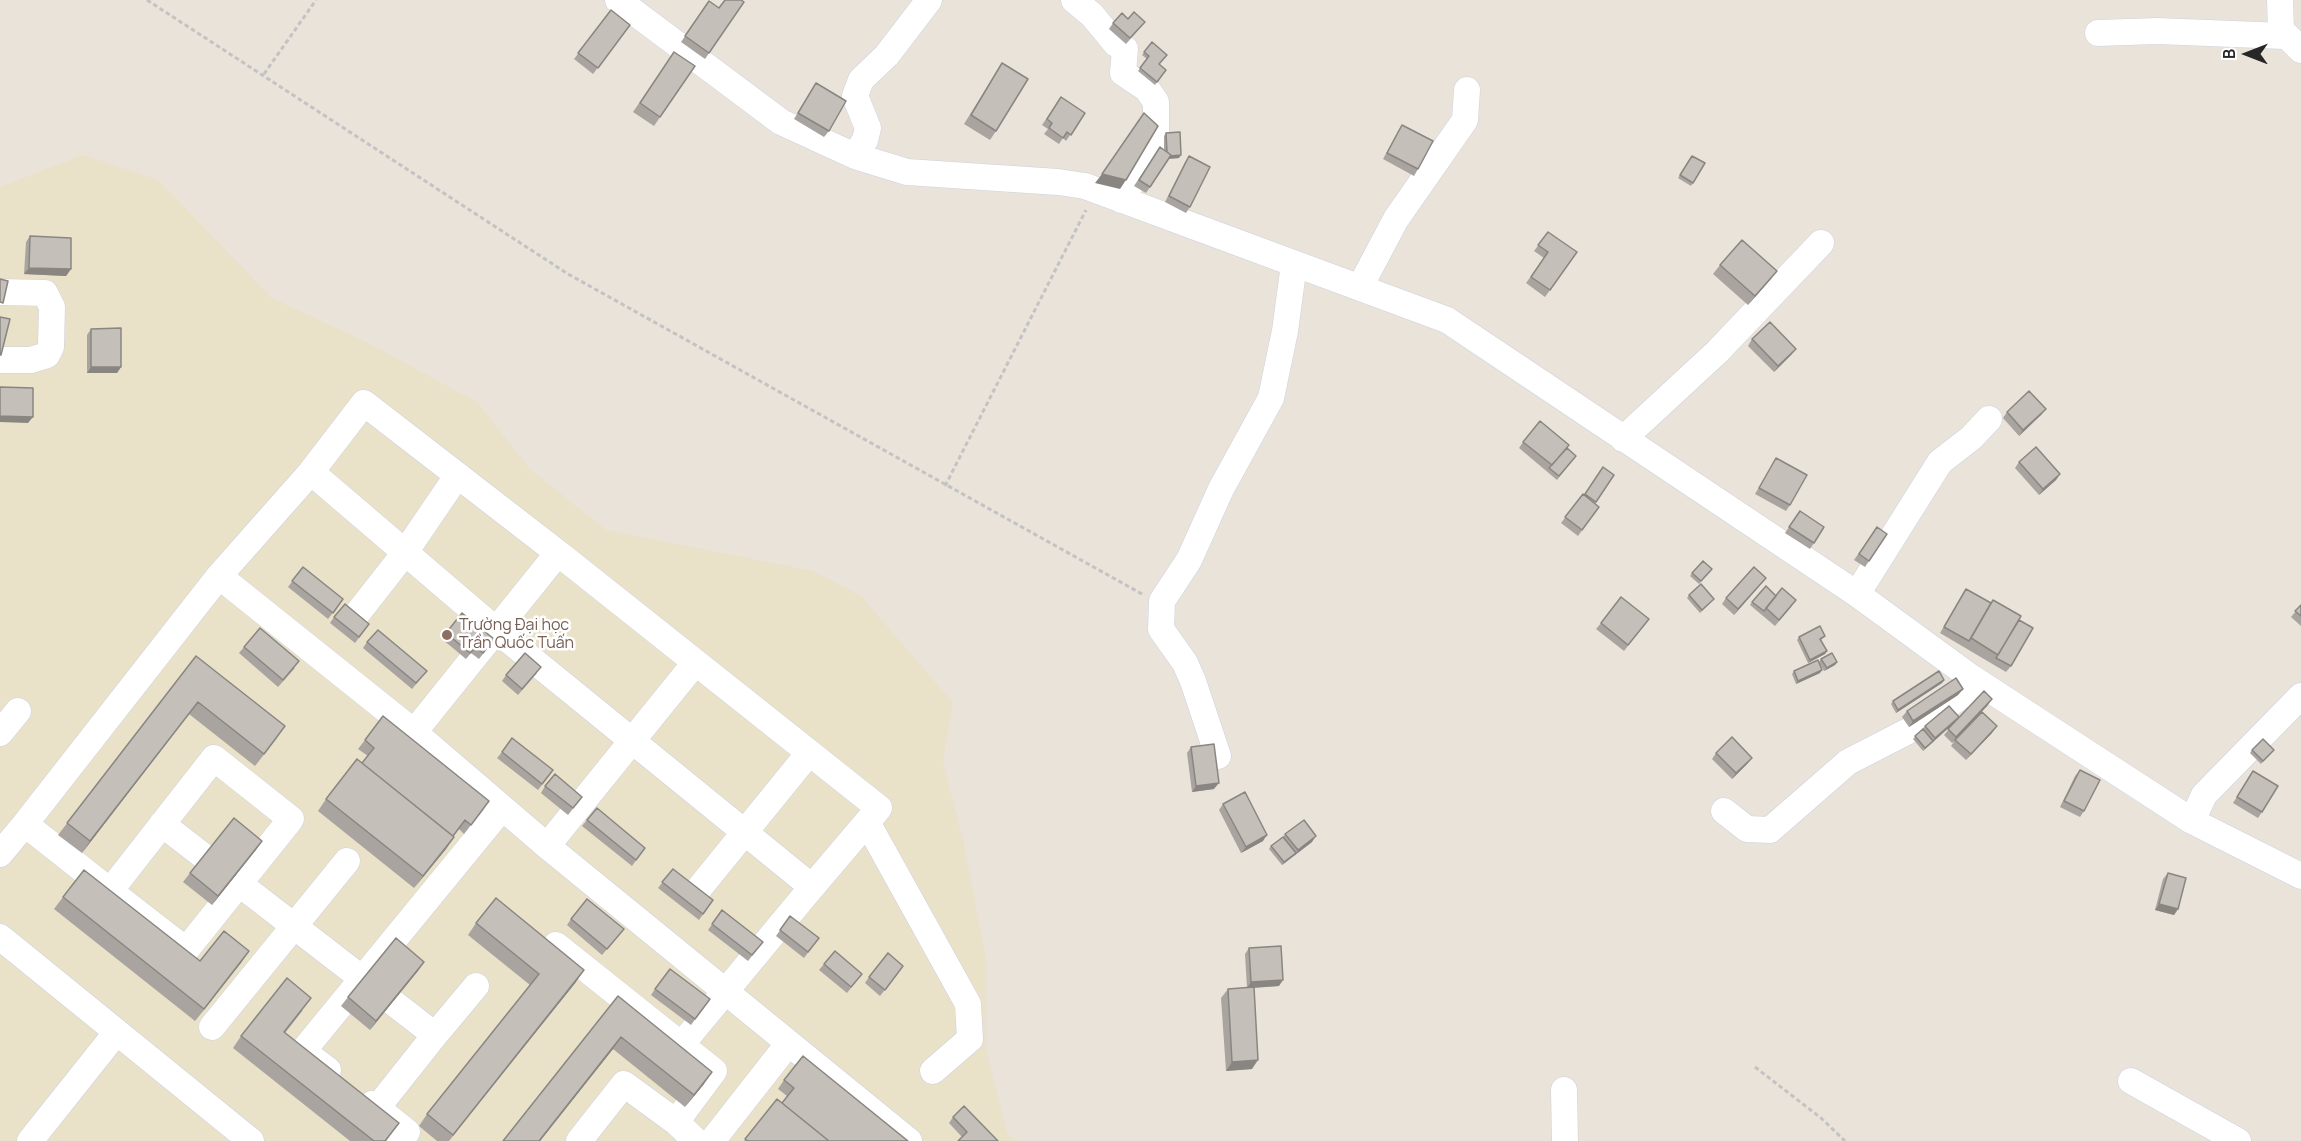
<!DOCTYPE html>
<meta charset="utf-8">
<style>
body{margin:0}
#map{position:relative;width:2301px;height:1141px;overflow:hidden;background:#e9e3d9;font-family:Manrope,sans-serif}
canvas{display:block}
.north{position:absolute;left:2217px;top:24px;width:60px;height:60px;-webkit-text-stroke:4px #fff;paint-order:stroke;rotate:270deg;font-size:16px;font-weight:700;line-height:24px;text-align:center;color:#272727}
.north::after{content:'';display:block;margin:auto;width:21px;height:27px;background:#272727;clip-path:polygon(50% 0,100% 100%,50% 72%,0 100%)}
</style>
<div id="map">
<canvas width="2301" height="1141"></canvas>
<div class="north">B</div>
</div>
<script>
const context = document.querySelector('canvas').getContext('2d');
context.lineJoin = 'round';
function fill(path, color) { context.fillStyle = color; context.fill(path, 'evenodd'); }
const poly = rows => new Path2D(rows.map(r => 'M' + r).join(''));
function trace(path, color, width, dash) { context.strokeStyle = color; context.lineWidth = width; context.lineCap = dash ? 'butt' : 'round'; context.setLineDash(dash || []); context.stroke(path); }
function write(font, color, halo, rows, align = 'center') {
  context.font = font + ' Manrope,sans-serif'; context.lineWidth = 5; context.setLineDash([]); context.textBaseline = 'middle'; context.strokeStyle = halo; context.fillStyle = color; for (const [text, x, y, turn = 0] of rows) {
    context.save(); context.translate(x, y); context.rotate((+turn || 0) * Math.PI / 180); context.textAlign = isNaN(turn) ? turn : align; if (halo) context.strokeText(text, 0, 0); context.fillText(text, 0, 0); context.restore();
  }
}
fill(poly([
 [83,155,158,180,272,298,370,344,477,402,530,469,606,530,813,571,861,596,953,703,943,762,963,840,986,959,986,1050,1007,1133,1016,1141,0,1141,0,187]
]), '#eae1c9');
const minor = poly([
 [618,0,781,122,855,156,907,172,1058,182,1085,186,1447,320,1857,594,1972,678,2192,821,2301,876],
 [1074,0,1092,15,1116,44,1125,49,1123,73,1147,89,1156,102,1156,130,1154,146,1121,200],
 [2280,0,2281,30,2301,50],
 [2098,33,2157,31,2284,36],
 [855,156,865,140,868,128,855,96,861,80,887,55,929,0],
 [1360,287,1396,219,1465,120,1467,90],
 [0,292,45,293,52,307,51,347,47,355,31,360,0,360],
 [1623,439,1717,352,1821,243],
 [311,472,496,630,812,887,681,1045],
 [558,553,879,808,812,887],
 [1857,594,1940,462,1971,438,1989,419],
 [357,614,404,554,457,476],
 [414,732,558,553,364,403,311,472,219,576,414,732,547,846,909,1141],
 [0,733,18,711],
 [1218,756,1193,681,1185,663,1161,629,1162,601,1189,560,1221,489,1271,398,1285,331,1294,264],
 [214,758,291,819,186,950,110,891,214,758],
 [1724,811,1747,829,1770,830,1848,762,1918,726,1964,694,1972,678],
 [2192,821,2204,795,2301,696],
 [867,822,968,1004,970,1039,933,1071],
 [25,824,219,576],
 [162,824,435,1035,377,1108],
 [547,846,695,663],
 [0,854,25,824,110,891],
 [697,891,809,753],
 [0,937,251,1141],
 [556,945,714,1071,676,1122],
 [212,1027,347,861],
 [435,1035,476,986],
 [328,1070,303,1051,502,808],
 [2131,1081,2238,1141],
 [1564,1090,1565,1141],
 [372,1104,407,1132,400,1141],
 [30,1141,116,1033],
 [579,1141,624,1084,676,1122,696,1141],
 [712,1141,788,1044]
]);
trace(minor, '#ced1df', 27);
trace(poly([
 [147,0,568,274,1142,594],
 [264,74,316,0],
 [945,486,1086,210],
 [1755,1067,1821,1118,1845,1141]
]), '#c3c3c3', 3, [4.5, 3]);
trace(minor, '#fff', 26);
fill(poly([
 [709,1,719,8,744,2,705,59,681,42],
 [611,10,630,25,593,74,574,59],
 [1128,19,1140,28,1126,44,1109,29,1113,23],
 [1152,42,1160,65,1166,70,1155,85,1138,71,1147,59,1142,55],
 [674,52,695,66,654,126,633,112],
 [1002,63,996,131,990,140,964,124],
 [816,83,829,131,824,137,794,119],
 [1061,97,1085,113,1066,141,1063,138,1059,144,1044,134,1048,129,1042,125],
 [1402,125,1418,169,1414,176,1383,159,1398,131],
 [1166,133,1179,158,1169,159,1146,193,1134,186,1160,147,1164,150,1164,136],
 [1189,156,1190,207,1186,213,1165,202,1185,162],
 [1692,156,1705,163,1691,186,1678,178],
 [1548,232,1577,252,1545,297,1526,283,1544,258,1534,251],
 [30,236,71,269,66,276,24,274,26,242],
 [1720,265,1777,271,1770,280,1748,305,1713,274],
 [91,329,121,367,117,373,87,373,87,335],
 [1752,339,1796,349,1791,355,1774,372,1748,346],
 [2046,409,2041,415,2019,436,2003,418,2007,412],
 [1523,442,1567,448,1576,456,1557,480,1519,448],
 [1776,458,1790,505,1786,511,1755,494],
 [2019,462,2060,474,2056,480,2039,495,2015,468],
 [1603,467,1614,475,1595,504,1599,507,1578,536,1561,523,1583,494,1584,495],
 [1800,511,1814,543,1810,549,1785,533],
 [1877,527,1887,534,1865,567,1854,560],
 [303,567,339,605,328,619,288,587],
 [1710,572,1699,584,1690,576,1692,573],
 [1766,578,1761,584,1734,615,1722,604,1726,598],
 [1966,589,2019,620,2011,666,2006,672,1940,633],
 [1689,595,1714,599,1700,613,1687,598],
 [1776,596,1792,606,1775,626,1750,605,1752,602],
 [2301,605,2301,626,2291,617],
 [334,617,365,630,355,643,330,623],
 [1649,619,1624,651,1596,629,1601,623],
 [446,633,490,645,479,659,471,653,466,659,442,639],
 [1825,636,1821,640,1827,651,1825,654,1808,663,1797,640,1799,637],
 [367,642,427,671,412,689,363,648],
 [244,647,295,668,278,687,239,653],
 [196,656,277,738,255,766,189,714,82,853,58,835],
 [1821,659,1837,662,1835,665,1824,671,1819,662],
 [1794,671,1820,673,1796,684,1792,674],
 [537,673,518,695,502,681,506,675],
 [1944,680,1942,683,1896,713,1891,704,1893,701],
 [1963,689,1958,695,1909,727,1902,717,1907,711],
 [1988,705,1952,743,1944,735,1954,723,1923,751,1913,739,1925,726,1955,723],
 [1992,733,1966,760,1951,746,1955,740],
 [365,740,489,801,464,834,459,829,453,836,454,837,446,849,414,888,318,811,326,799,362,763,368,756,358,749],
 [1191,747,1214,789,1192,792,1187,753],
 [2252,750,2274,750,2261,764,2250,753],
 [502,752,549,776,538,790,497,758],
 [1716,753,1752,758,1747,764,1732,779,1712,759],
 [2080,770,2084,811,2080,817,2060,807,2075,776],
 [2253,771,2262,812,2258,818,2233,803],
 [545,786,582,797,568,815,541,793],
 [1223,804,1263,841,1241,853,1219,810],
 [587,820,645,848,632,866,582,826],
 [1285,834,1312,842,1282,865,1269,849,1271,846,1283,837],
 [262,841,212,905,183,882,190,873],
 [673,869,713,900,699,920,658,888],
 [2168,873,2178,909,2174,915,2155,910,2163,879],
 [63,897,200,961,249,951,195,1021,54,909],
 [722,910,763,942,748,961,708,930],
 [790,916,819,938,804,958,776,936],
 [571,919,624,929,602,955,567,925],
 [476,923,576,982,449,1141,437,1141,419,1126,427,1114,530,985,468,935],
 [1249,948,1279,986,1254,988,1252,1069,1226,1071,1221,998,1228,989,1247,988,1245,954],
 [424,962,370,1030,341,1006,348,997],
 [824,964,862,974,847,993,819,970],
 [899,972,880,996,865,983,869,977],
 [655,989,710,999,691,1025,651,995],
 [618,996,704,1084,685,1107,613,1049,540,1141,503,1141],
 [303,1010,285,1033,399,1123,386,1141,350,1141,233,1048,241,1036],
 [784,1080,908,1141,744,1141,777,1099,782,1103,787,1096,778,1089],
 [953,1117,998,1141,962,1137,949,1123]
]), '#a9a49f');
fill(poly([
 [1181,155,1179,158,1165,159,1167,156],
 [1102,174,1126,180,1120,189,1095,183],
 [29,268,71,269,66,276,24,274],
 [1777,271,1770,280,1748,305,1755,296],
 [1796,349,1791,355,1774,372,1778,366],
 [91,367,121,367,117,373,87,373],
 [2046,409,2041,415,2019,436,2023,430],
 [0,416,33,417,28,423,0,422],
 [2060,474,2056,480,2039,495,2043,489],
 [1766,578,1761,584,1734,615,1738,609],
 [1827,651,1825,654,1808,663,1810,660],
 [1837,662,1835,665,1824,671,1827,668],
 [1822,670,1820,673,1796,684,1798,681],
 [1944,680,1942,683,1896,713,1898,710],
 [1963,689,1958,695,1909,727,1913,721],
 [1992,699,1988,705,1952,743,1956,737],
 [198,702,189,714,82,853,90,841],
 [1959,717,1954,723,1923,751,1935,738],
 [1997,726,1992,733,1966,760,1971,754],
 [1752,758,1747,764,1732,779,1736,773],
 [1219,783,1214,789,1192,792,1196,786],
 [1267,835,1263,841,1241,853,1246,847],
 [1316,836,1312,842,1282,865,1284,862,1296,853,1298,850],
 [454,837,446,849,414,888,423,876],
 [262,841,256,850,212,905,218,896],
 [2159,904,2178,909,2174,915,2155,910],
 [249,951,241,963,195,1021,204,1009],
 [424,962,418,971,370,1030,376,1021],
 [584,970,576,982,448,1141,453,1135],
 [1283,980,1279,986,1247,988,1251,982],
 [621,1037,613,1049,540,1141,539,1141],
 [1258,1060,1252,1069,1226,1071,1232,1062],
 [712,1072,704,1084,685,1107,694,1095]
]), '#898682');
const building = poly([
 [725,0,741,0,744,2,709,53,685,36,709,1,719,8,725,0],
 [611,10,630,25,598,68,578,53,611,10],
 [1134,12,1145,22,1130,38,1113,23,1122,13,1128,19,1134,12],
 [1152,42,1167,55,1159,64,1166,70,1157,82,1140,68,1149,56,1144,52,1152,42],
 [674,52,695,66,660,117,640,103,674,52],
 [1002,63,1028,79,996,131,971,115,1002,63],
 [816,83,846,101,829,131,798,113,816,83],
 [1061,97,1085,113,1071,135,1067,132,1063,138,1049,128,1052,123,1047,119,1061,97],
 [1144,113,1158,126,1126,180,1102,174,1144,113],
 [1402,125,1433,141,1418,169,1387,153,1402,125],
 [1180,132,1181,155,1171,156,1171,155,1167,152,1166,133,1180,132],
 [1160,147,1171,155,1150,187,1139,180,1160,147],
 [1189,156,1210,167,1190,207,1169,196,1189,156],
 [1692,156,1705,163,1693,183,1680,175,1692,156],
 [1548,232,1577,252,1550,290,1531,277,1548,252,1538,245,1548,232],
 [30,236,71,238,71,269,29,268,30,236],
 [1742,240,1777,271,1755,296,1720,265,1742,240],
 [0,279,8,281,3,303,0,302,0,279],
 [0,317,10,319,1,355,0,355,0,317],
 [1770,322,1796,349,1778,366,1752,339,1770,322],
 [121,328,121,367,91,367,91,329,121,328],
 [0,387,33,388,33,417,0,416,0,387],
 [2029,391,2046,409,2023,430,2007,412,2029,391],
 [1540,421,1569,445,1552,465,1523,442,1540,421],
 [2036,447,2060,474,2043,489,2019,462,2036,447],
 [1567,448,1576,456,1559,476,1549,468,1567,448],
 [1776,458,1807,475,1790,505,1759,488,1776,458],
 [1603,467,1614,475,1596,502,1585,494,1603,467],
 [1583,494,1599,507,1582,530,1565,517,1583,494],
 [1800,511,1824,527,1814,543,1789,527,1800,511],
 [1877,527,1887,534,1869,561,1859,554,1877,527],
 [1703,561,1712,569,1701,581,1692,573,1703,561],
 [303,567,343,599,333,613,292,581,303,567],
 [1754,567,1766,578,1738,609,1726,598,1754,567],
 [1701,584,1714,599,1702,610,1689,595,1701,584],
 [1766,586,1776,596,1764,611,1752,602,1766,586],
 [1782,588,1796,600,1779,620,1766,608,1782,588],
 [1966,589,1991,603,1969,641,1944,627,1966,589],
 [1621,597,1649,619,1628,645,1601,623,1621,597],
 [1993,600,2021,616,1998,655,1971,638,1993,600],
 [345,604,369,624,359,637,334,617,345,604],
 [2301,605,2301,616,2295,611,2301,605],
 [462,613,494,639,483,653,476,647,470,653,446,633,462,613],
 [2019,620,2033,628,2011,666,1996,658,2019,620],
 [1820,626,1825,636,1820,639,1827,651,1810,660,1799,637,1820,626],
 [260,628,299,661,283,680,244,647,260,628],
 [378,630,427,671,416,683,367,642,378,630],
 [525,653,541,667,522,689,506,675,525,653],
 [1832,653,1837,662,1827,668,1821,659,1832,653],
 [196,656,285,726,264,754,198,702,90,841,67,823,196,656],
 [1818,660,1822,670,1798,681,1794,671,1818,660],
 [1939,671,1944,680,1898,710,1893,701,1939,671],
 [1956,678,1963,689,1913,721,1907,711,1956,678],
 [1984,691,1992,699,1956,737,1948,729,1984,691],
 [1949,706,1959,717,1935,738,1925,726,1949,706],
 [1982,712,1997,726,1971,754,1955,740,1982,712],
 [383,716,489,801,471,825,465,820,453,836,362,763,374,748,365,740,383,716],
 [1923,729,1933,741,1925,748,1915,736,1923,729],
 [1732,737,1752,758,1736,773,1716,753,1732,737],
 [512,738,553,770,542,784,502,752,512,738],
 [2263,739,2274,750,2263,761,2252,750,2263,739],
 [1214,744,1219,783,1196,786,1191,747,1214,744],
 [357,759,454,837,423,876,326,799,357,759],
 [2080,770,2100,780,2084,811,2064,801,2080,770],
 [2253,771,2278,786,2262,812,2237,797,2253,771],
 [555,774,582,797,573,808,545,786,555,774],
 [1245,792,1267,835,1246,847,1223,804,1245,792],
 [597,808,645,848,636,860,587,820,597,808],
 [234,818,262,841,218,896,190,873,234,818],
 [1304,820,1316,836,1298,850,1285,834,1304,820],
 [1283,837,1296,853,1284,862,1271,846,1283,837],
 [673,869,713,900,703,914,662,882,673,869],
 [84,870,200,961,224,931,249,951,204,1009,63,897,84,870],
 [2168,873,2186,878,2178,909,2159,904,2168,873],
 [496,898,584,970,453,1135,427,1114,539,974,476,923,496,898],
 [587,899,624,929,607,949,571,919,587,899],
 [722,910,763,942,752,955,712,924,722,910],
 [790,916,819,938,808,952,780,930,790,916],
 [396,938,424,962,376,1021,348,997,396,938],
 [1281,946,1283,980,1251,982,1249,948,1281,946],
 [835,951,862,974,851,987,824,964,835,951],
 [888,953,903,966,885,990,869,977,888,953],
 [670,969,710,999,695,1019,655,989,670,969],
 [287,978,311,998,284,1032,399,1123,385,1141,374,1141,241,1036,287,978],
 [1254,987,1258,1060,1232,1062,1228,989,1254,987],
 [618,996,712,1072,694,1095,621,1037,539,1141,503,1141,618,996],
 [803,1056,908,1141,829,1141,782,1103,794,1088,784,1080,803,1056],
 [777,1099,829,1141,748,1141,745,1139,777,1099],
 [964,1106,998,1141,958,1141,967,1132,953,1117,964,1106]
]);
fill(building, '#c4bfb9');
trace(building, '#898682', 1.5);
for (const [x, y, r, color] of [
 [447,635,6,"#8d6e63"]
]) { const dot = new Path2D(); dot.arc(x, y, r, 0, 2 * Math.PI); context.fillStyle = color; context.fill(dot); trace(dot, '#fff', 2); }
write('16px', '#785e54', '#fff', [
 ["Trường Đại học",459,626],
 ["Trần Quốc Tuấn",459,644]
], 'left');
</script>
